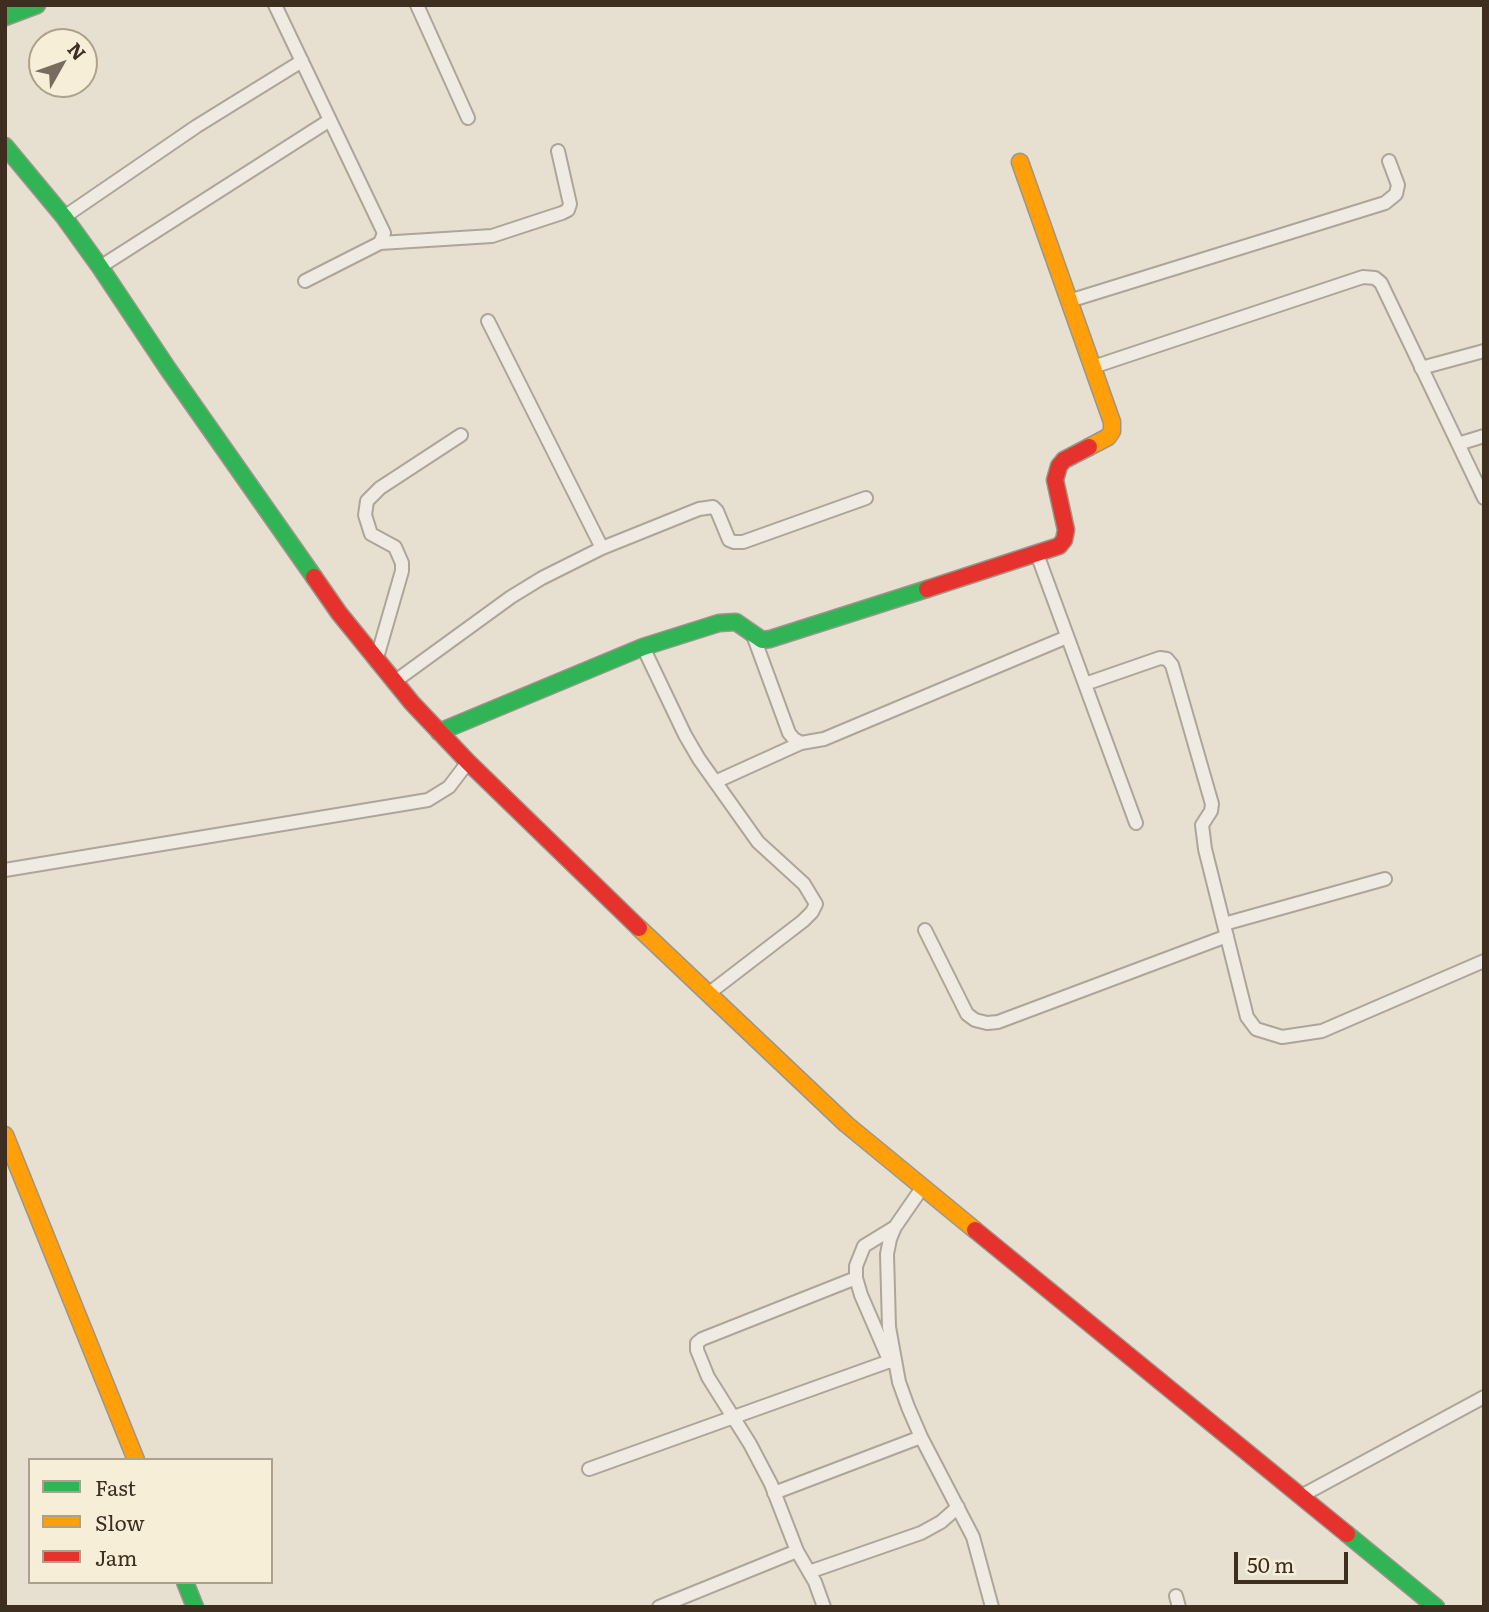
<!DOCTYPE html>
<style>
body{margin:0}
#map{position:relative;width:1489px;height:1612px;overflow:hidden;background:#e7e0d1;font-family:Literata,serif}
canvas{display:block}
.frame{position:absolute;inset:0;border:7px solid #3d2e20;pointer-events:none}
.legend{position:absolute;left:28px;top:1458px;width:245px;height:126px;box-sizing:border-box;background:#f7eed8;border:2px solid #ada18e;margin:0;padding:9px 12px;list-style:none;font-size:21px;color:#3d2e20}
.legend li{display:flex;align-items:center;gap:14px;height:35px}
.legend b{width:35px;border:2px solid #ada18e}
.north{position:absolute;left:28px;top:28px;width:70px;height:70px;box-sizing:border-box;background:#f7eed8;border:2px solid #ada18e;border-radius:50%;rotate:50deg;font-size:19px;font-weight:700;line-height:28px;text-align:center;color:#3d2e20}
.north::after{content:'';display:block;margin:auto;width:24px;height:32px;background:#786c5e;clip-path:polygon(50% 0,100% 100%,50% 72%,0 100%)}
.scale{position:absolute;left:1234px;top:1552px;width:114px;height:32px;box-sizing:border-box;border:4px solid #3d2e20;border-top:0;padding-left:9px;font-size:21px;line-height:24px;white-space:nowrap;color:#3d2e20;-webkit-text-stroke:5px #f7eed8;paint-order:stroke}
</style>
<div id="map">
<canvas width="1489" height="1612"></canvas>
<div class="frame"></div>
<ul class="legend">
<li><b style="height:9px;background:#30b455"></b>Fast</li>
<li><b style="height:9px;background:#ff9f0a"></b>Slow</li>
<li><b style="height:9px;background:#e5322d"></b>Jam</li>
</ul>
<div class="north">N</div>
<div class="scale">50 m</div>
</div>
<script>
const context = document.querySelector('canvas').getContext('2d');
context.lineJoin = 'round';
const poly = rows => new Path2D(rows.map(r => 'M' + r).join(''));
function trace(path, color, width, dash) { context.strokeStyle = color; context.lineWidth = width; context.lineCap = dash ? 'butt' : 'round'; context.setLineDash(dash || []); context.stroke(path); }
const street = poly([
 [275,5,384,233,380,243,305,281],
 [417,5,468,118],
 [64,217,197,126,302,61],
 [380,243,492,236,562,213,568,210,570,204,558,151],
 [100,267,330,120],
 [1069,301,1385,203,1396,194,1398,185,1389,161],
 [488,321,602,548],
 [1093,367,1363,277,1375,278,1381,283,1484,498],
 [1421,368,1484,351],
 [1458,444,1484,436],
 [1037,554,1136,823],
 [753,635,789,733,794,739,801,743,824,739,1067,637],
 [643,647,685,735,699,759,758,842,804,884,816,904,812,912,803,921,708,994],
 [376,661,402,571,402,563,395,547,371,534,365,515,367,501,380,488,461,435],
 [394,682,511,597,542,578,602,548,699,509,713,507,717,511,729,540,734,542,743,542,866,498],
 [1085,684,1160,658,1167,659,1172,665,1212,804,1211,811,1202,825,1205,849,1247,1017,1256,1029,1282,1037,1322,1031,1484,961],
 [715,782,801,743],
 [5,870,428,800,449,787,468,762],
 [1224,924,1385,879],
 [925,930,967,1014,975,1020,987,1023,998,1022,1227,936],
 [922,1188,895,1227,890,1239,887,1254,889,1327,899,1382,908,1407,921,1437,973,1537,992,1607],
 [890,1362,861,1295,856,1278,856,1266,864,1246,895,1227],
 [589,1469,890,1361],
 [774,1493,921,1437],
 [1301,1496,1484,1397],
 [809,1572,921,1533,941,1522,958,1507],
 [1176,1596,1179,1607],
 [659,1607,797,1551],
 [824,1607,815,1582,797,1551,771,1484,750,1444,708,1377,697,1350,697,1343,702,1339,856,1278]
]);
const fast = poly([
 [5,17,37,5],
 [5,146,64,217,100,267,168,369,314,577],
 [439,732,643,647,719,623,736,622,762,640,770,639,927,589],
 [1347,1534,1436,1607],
 [185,1582,195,1607]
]);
const slow = poly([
 [1020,162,1112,422,1112,431,1108,437,1089,447],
 [639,928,846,1124,975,1230],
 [5,1135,136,1460]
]);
const jam = poly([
 [314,577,339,613,412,703,468,762,639,928],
 [927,589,1059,546,1064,540,1066,530,1055,480,1059,466,1064,460,1089,447],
 [975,1230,1347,1534]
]);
trace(street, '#ada599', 16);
trace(fast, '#9c958a', 19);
trace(slow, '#9c958a', 19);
trace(jam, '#9c958a', 19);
trace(street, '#efebe3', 12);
trace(fast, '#30b455', 16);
trace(slow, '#ff9f0a', 16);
trace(jam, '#e5322d', 16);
</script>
